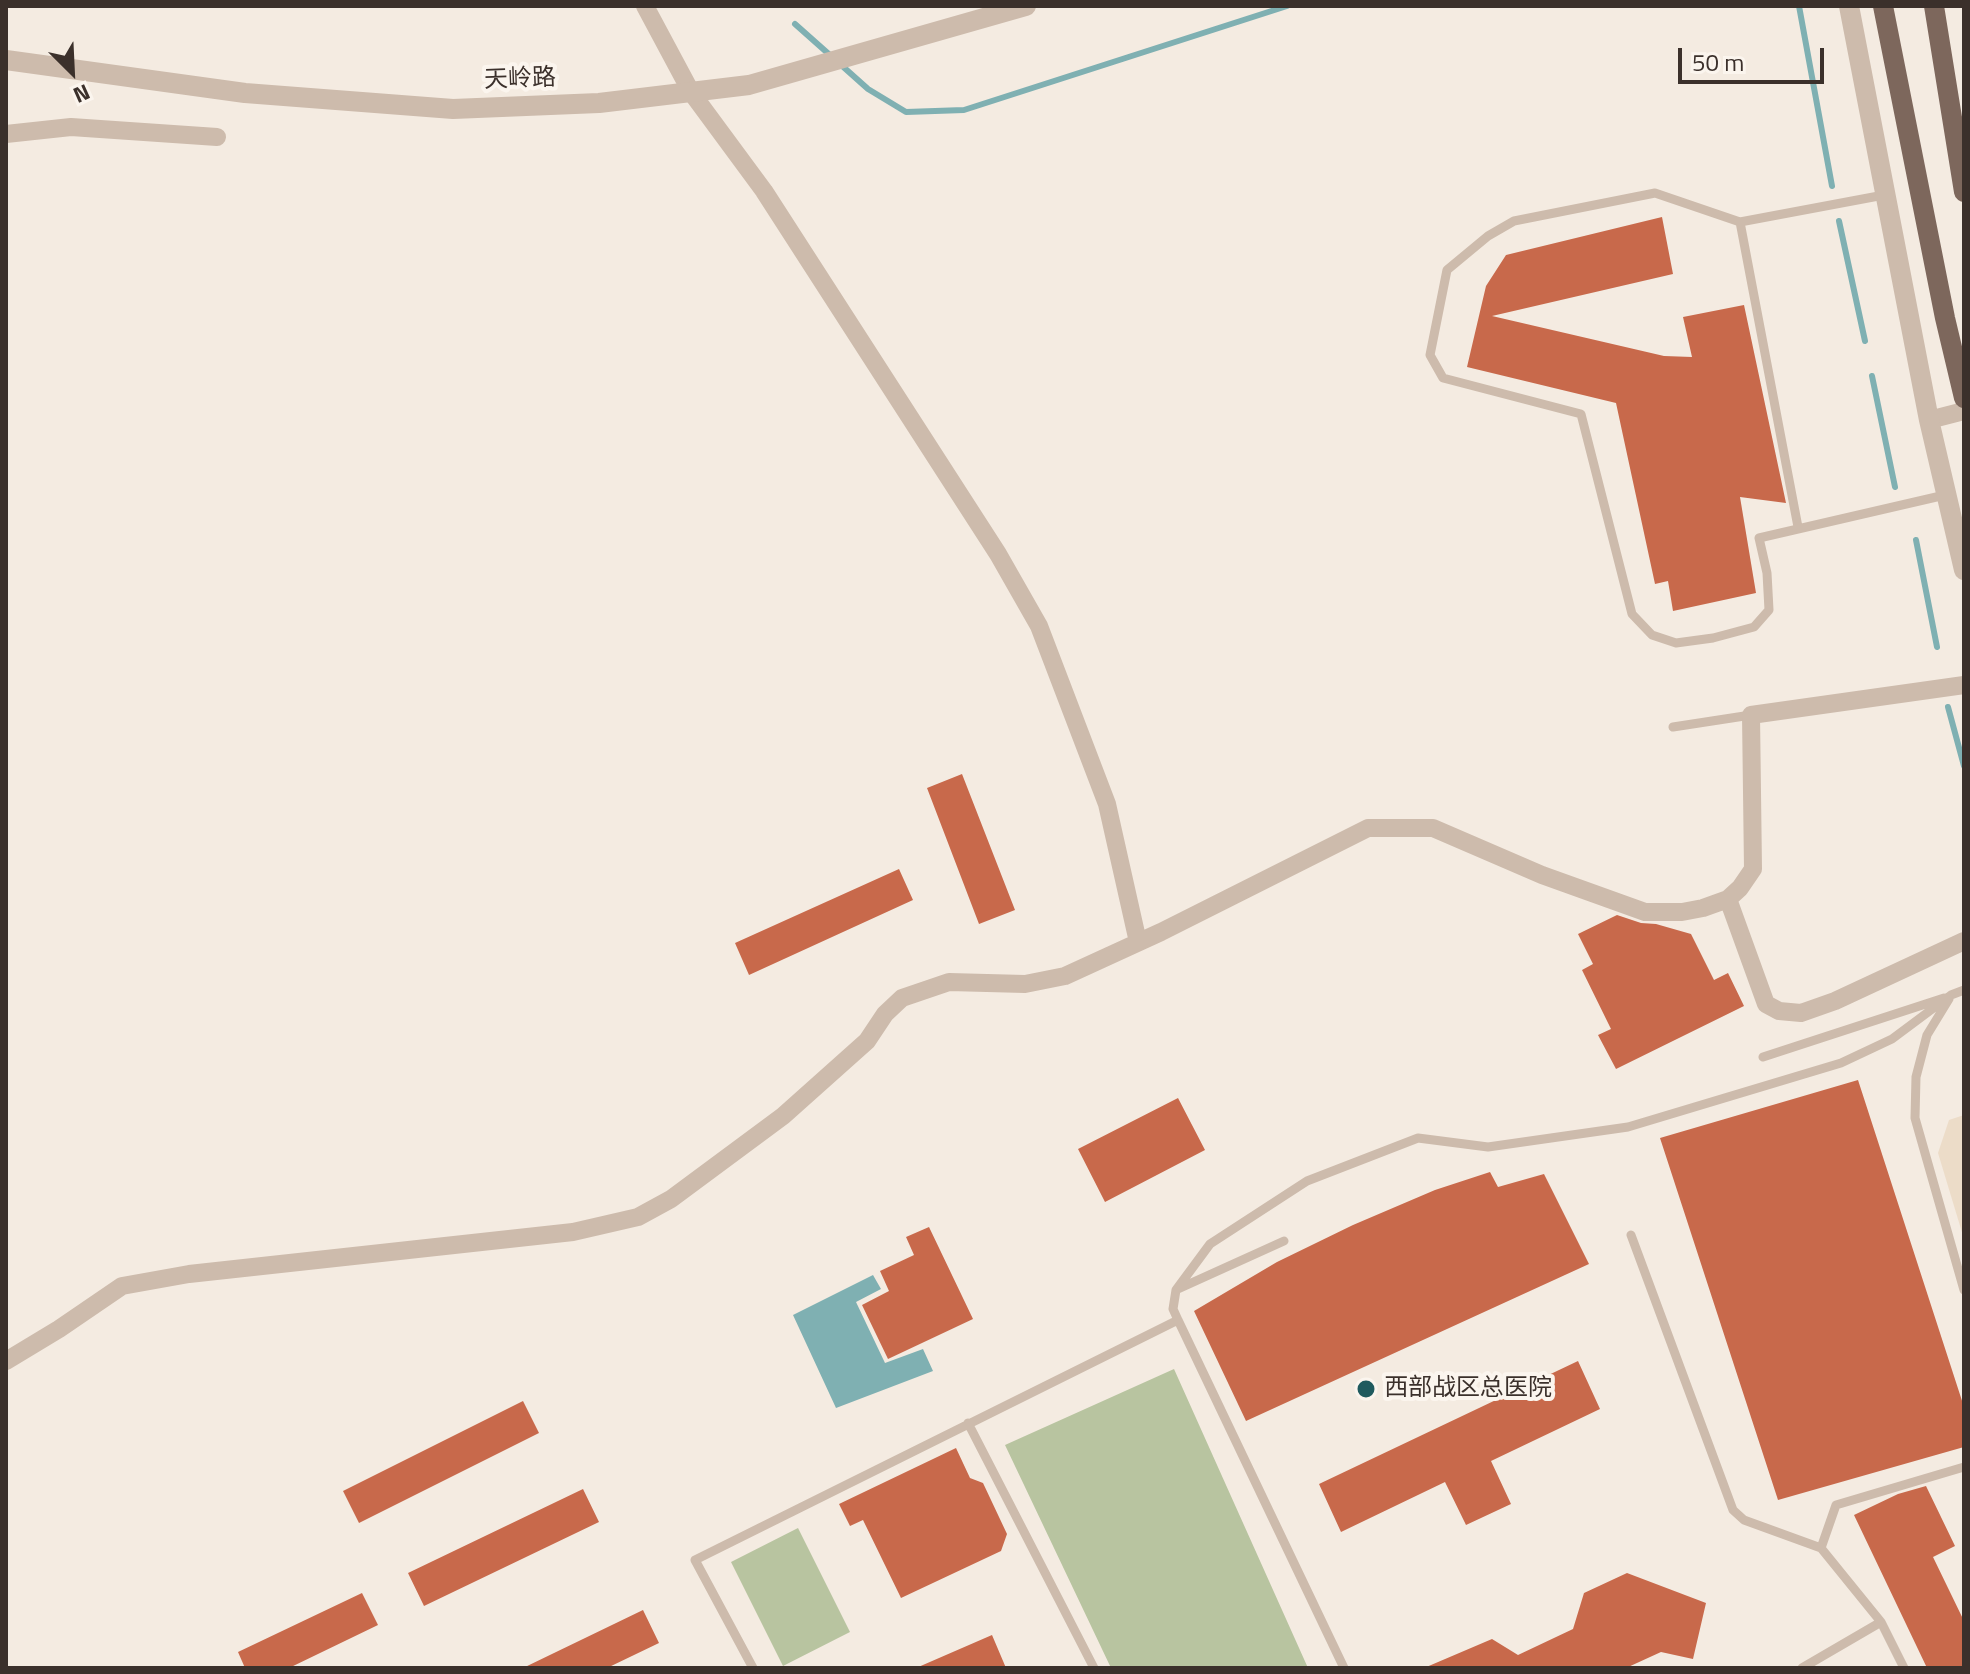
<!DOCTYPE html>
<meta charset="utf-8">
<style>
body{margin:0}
#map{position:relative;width:1970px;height:1674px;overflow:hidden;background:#f4ebe1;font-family:"Titillium Web",sans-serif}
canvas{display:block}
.frame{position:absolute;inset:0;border:8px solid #3b302b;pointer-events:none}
.north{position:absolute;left:32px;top:32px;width:80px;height:80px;-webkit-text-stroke:6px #fbf5ee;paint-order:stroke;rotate:156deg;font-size:22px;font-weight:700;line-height:32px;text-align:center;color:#3b302b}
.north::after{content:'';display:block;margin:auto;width:28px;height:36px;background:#3b302b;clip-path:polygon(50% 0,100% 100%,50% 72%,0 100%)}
.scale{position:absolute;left:1678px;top:48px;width:146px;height:36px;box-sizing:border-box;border:4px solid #3b302b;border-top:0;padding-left:10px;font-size:24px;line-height:28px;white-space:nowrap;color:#3b302b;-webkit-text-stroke:6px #fbf5ee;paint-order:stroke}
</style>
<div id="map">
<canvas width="1970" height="1674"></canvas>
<div class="frame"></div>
<div class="north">N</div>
<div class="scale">50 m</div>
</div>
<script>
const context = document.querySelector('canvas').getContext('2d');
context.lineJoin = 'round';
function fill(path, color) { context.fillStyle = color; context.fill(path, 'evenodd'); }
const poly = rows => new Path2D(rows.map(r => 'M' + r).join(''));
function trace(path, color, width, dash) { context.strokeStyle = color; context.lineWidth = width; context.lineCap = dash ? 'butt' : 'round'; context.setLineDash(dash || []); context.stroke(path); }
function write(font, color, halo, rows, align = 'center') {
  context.font = font + ' "Titillium Web","Noto Sans SC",sans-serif'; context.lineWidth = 8; context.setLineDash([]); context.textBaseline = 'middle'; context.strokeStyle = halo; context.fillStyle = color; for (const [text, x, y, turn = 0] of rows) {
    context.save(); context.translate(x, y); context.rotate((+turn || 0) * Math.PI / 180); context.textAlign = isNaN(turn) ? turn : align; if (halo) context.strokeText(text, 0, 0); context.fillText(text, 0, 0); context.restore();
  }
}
fill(poly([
 [1174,1369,1308,1668,1111,1668,1005,1445],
 [798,1528,850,1632,783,1666,731,1562]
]), '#b8c4a0');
fill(poly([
 [1964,1115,1964,1239,1938,1153,1949,1120]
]), '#ecdcc8');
fill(poly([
 [873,1275,881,1289,856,1302,885,1363,923,1349,933,1371,836,1408,793,1315]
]), '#7fb0b2');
trace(poly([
 [1799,6,1832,186],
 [795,24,831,56],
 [840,64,868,89,906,112,964,110,1287,6],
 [1839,221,1865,341],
 [1872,376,1895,487],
 [1916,540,1937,647],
 [1948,707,1964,766]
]), '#7fb0b2', 6);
fill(poly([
 [1662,217,1673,274,1492,316,1664,356,1692,357,1683,317,1744,305,1786,503,1740,497,1756,593,1673,611,1668,581,1655,584,1616,403,1467,367,1486,286,1506,255],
 [962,774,1015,910,979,924,927,788],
 [899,869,913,900,749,975,735,943],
 [1617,915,1641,923,1656,924,1691,934,1714,980,1728,973,1744,1006,1616,1069,1598,1035,1611,1029,1582,970,1593,964,1578,934],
 [1858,1080,1964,1407,1964,1447,1778,1500,1660,1138],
 [1178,1098,1205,1150,1105,1202,1078,1149],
 [1490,1172,1498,1187,1544,1174,1589,1264,1246,1421,1194,1311,1277,1262,1353,1225,1435,1190],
 [929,1227,973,1319,888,1359,862,1305,889,1291,880,1271,914,1255,906,1237],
 [1578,1361,1600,1409,1491,1461,1511,1504,1466,1525,1445,1482,1341,1532,1319,1484],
 [523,1401,539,1433,359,1523,343,1491],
 [956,1448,970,1478,983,1483,1007,1534,1001,1551,901,1598,863,1520,850,1526,839,1504],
 [1926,1486,1955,1546,1933,1557,1964,1621,1964,1668,1927,1668,1854,1515,1898,1494],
 [583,1489,599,1522,424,1606,408,1573],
 [1627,1573,1706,1603,1693,1659,1661,1652,1626,1668,1424,1668,1492,1639,1518,1655,1573,1629,1584,1593],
 [362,1593,378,1625,289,1668,245,1668,238,1652],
 [643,1610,659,1643,607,1668,523,1668],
 [992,1635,1006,1668,916,1668]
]), '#c8694b');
trace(poly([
 [1884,195,1740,222,1655,193,1514,221,1488,236,1447,270,1430,355,1443,378,1581,414,1632,614,1652,635,1676,643,1713,638,1754,627,1769,610,1767,573,1759,538,1945,495],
 [1740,222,1798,527],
 [1673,727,1751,715],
 [1949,999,1927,1035,1916,1077,1915,1118,1964,1290],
 [1763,1057,1944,998],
 [1631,1235,1733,1510,1744,1520,1821,1548],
 [1178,1289,1284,1241],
 [1178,1320,1344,1668],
 [968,1423,1094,1668],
 [753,1668,695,1560,1178,1320,1173,1309,1176,1290,1210,1244,1307,1181,1418,1138,1488,1147,1628,1127,1841,1063,1892,1039,1951,995,1964,990],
 [1802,1668,1881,1622],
 [1904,1668,1881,1622,1821,1548,1836,1505,1964,1467]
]), '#cdbbac', 9);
trace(poly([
 [645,6,691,92,764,191,998,554,1039,626,1107,804,1138,942],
 [6,134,71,127,217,137],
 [1929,420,1964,411],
 [1728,899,1766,1004,1779,1011,1801,1013,1835,1001,1964,941],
 [6,1361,59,1329,122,1286,189,1274,573,1232,638,1217,671,1199,783,1116,867,1041,885,1014,902,998,949,982,1025,984,1065,976,1161,932,1368,828,1433,828,1542,875,1645,912,1682,912,1703,908,1728,899,1740,888,1753,869,1751,715,1964,685]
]), '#cdbbac', 18);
trace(poly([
 [1849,6,1929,420,1964,570],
 [6,60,245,93,453,109,599,103,749,85,1026,6]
]), '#cdbbac', 20);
trace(poly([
 [1883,6,1945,318,1964,398],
 [1934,6,1964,192]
]), '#7d675c', 20);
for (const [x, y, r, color] of [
 [1366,1389,10,"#1f5a5e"]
]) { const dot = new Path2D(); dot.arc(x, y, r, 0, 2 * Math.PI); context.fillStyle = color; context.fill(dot); trace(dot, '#fbf5ee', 3); }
write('24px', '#3b302b', '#fbf5ee', [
 ["天岭路",520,80,-2]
]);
write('24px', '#3b302b', '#fbf5ee', [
 ["西部战区总医院",1384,1389]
], 'left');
</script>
